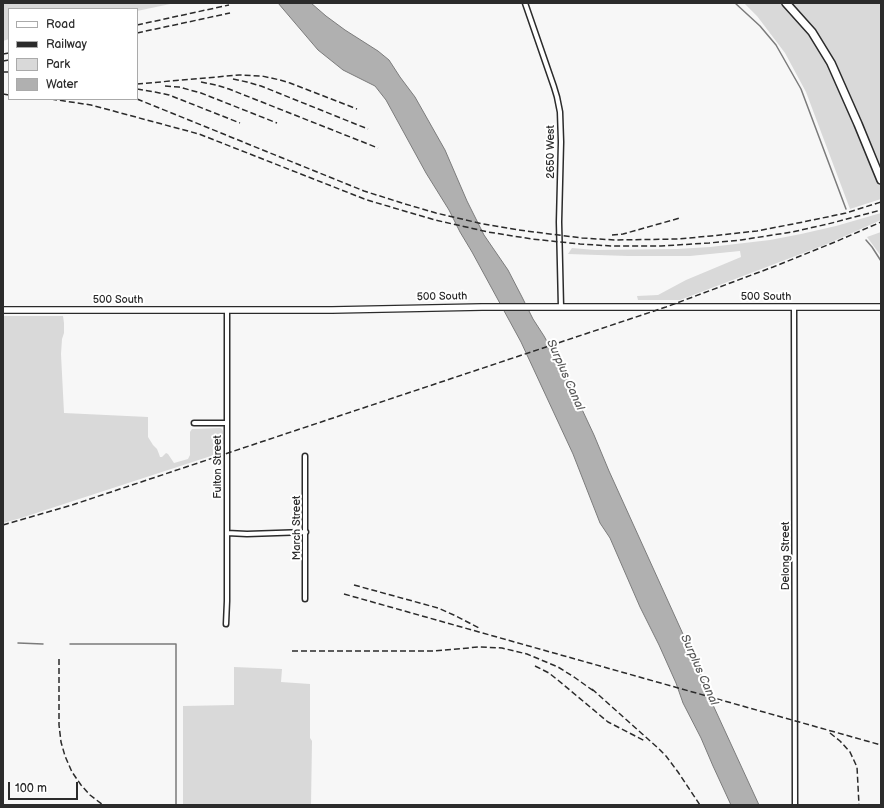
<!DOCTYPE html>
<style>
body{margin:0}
#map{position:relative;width:884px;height:808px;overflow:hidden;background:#f7f7f7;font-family:"Balsamiq Sans",sans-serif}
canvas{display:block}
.frame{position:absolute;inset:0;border:4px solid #2b2b2b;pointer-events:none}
.legend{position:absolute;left:8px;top:8px;width:130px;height:92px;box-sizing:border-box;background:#fff;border:1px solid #aaa;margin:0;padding:5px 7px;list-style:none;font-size:12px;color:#2b2b2b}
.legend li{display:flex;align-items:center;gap:8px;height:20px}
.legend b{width:20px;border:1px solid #aaa}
.scale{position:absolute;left:8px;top:782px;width:70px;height:18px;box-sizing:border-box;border:2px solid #2b2b2b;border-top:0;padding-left:5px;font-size:12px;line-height:14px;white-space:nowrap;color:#2b2b2b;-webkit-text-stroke:3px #fff;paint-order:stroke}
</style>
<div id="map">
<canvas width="884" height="808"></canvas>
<div class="frame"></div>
<ul class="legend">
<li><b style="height:5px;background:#fff"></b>Road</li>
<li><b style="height:5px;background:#2b2b2b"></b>Railway</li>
<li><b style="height:11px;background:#d9d9d9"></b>Park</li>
<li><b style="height:11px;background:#b0b0b0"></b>Water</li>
</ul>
<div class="scale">100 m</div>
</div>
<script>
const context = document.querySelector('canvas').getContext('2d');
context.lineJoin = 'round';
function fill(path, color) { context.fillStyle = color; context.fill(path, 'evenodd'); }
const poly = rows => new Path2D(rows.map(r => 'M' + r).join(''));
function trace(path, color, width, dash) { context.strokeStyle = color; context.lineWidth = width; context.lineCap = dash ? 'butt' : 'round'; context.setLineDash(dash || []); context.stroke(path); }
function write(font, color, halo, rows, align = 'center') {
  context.font = font + ' "Balsamiq Sans",sans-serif'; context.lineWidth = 4; context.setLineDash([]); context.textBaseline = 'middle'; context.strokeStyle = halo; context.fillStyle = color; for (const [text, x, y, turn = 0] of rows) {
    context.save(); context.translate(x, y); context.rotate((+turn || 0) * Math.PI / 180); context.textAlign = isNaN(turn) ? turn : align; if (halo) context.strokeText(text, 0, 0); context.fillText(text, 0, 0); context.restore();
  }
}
fill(poly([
 [3,3,175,3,137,11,137,9,9,9,9,39,3,41],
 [744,3,782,3,799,20,808,32,832,71,881,184,881,199,850,209,806,92,785,53,757,16],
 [791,3,881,3,881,170,840,73,832,58,809,24],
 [881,213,881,220,827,244,680,300,638,300,637,296,658,295,686,280,741,257,740,251,690,256,628,256,568,254,572,248,595,250,677,249,710,247,770,240,801,234,836,226],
 [881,232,881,256,867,237],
 [3,316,63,316,64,323,64,333,62,339,61,354,64,413,148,417,148,437,153,445,157,449,159,454,160,457,162,457,166,453,168,454,174,463,188,459,190,455,190,432,192,429,220,428,222,429,223,431,224,444,219,445,217,454,21,518,3,523],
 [234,667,282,669,281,682,310,684,310,738,312,741,311,805,183,805,183,706,234,705]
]), '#d9d9d9');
const water = poly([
 [278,3,311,3,326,16,345,30,378,51,389,60,400,77,415,97,445,150,467,201,484,235,508,270,522,297,533,319,544,336,556,358,565,373,594,435,609,471,707,687,713,705,759,805,731,805,713,766,701,738,683,703,676,683,659,645,640,607,610,538,600,523,573,454,521,342,472,252,460,232,449,210,426,173,386,100,375,86,343,70,318,50,278,3]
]);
fill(water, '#b0b0b0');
trace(water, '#7b7b7b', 1);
trace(poly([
 [735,3,760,26,776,45,801,89,846,209],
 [866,240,872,247,881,261],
 [18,643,43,644],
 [70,644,176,644,176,805]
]), '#7b7b7b', 1.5);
const street = poly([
 [525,3,554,87,557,97,560,112,561,142,559,222,561,307],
 [794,307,795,805],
 [194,423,227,423],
 [227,533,247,534,306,532],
 [305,599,305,456],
 [226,624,227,601,227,310]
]);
const secondary = poly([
 [3,310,332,310,482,307,881,307]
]);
const highway = poly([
 [786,3,812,32,831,63,858,124,881,180]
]);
trace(street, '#2b2b2b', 7);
trace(secondary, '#2b2b2b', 8);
trace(highway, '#2b2b2b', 10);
trace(street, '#fff', 4);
trace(secondary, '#fff', 5.5);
trace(highway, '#fff', 7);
trace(poly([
 [137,25,229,5],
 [137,33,230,13],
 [3,54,9,53],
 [3,61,9,60],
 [3,72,9,72],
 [233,79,247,82,261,86,368,129],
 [201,82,216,85,229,89,378,148],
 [137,84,239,75,262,76,280,80,290,83,357,109],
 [165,86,179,87,201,93,277,123],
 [137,89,155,92,169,95,240,123],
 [3,94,9,95],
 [51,99,91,105,199,134,367,200,435,220,488,232,532,239,580,244,611,246,661,246,709,243,741,240,792,232,828,224,881,210],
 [137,99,364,191,402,203,436,213,483,224,519,230,582,238,615,240,677,239,711,236,757,231,803,222,846,213,881,202],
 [612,235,623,234,680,218],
 [3,525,72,505,666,307,773,267,835,242,881,222],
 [354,585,438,608,456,616,479,628],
 [344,594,881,745],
 [292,651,433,651,479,647,502,648,527,654,558,667,574,677,595,692],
 [59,659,59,725,61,742,65,756,72,772,81,785,90,795,103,805],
 [535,666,549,673,559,681,608,722,645,741],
 [592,689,658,748,666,756,678,772,700,805],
 [830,733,840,741,850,752,857,767,859,805]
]), '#2b2b2b', 1.5, [6, 3]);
write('11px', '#2b2b2b', '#fff', [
 ["2650 West",551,152,-90],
 ["500 South",442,297,-1],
 ["500 South",766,297],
 ["500 South",118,300],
 ["Fulton Street",218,467,-90],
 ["March Street",297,528,-90],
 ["Delong Street",786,556,-90]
]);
write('italic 12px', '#5a5a5a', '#fff', [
 ["Surplus Canal",565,375,66],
 ["Surplus Canal",699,670,66]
]);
</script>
